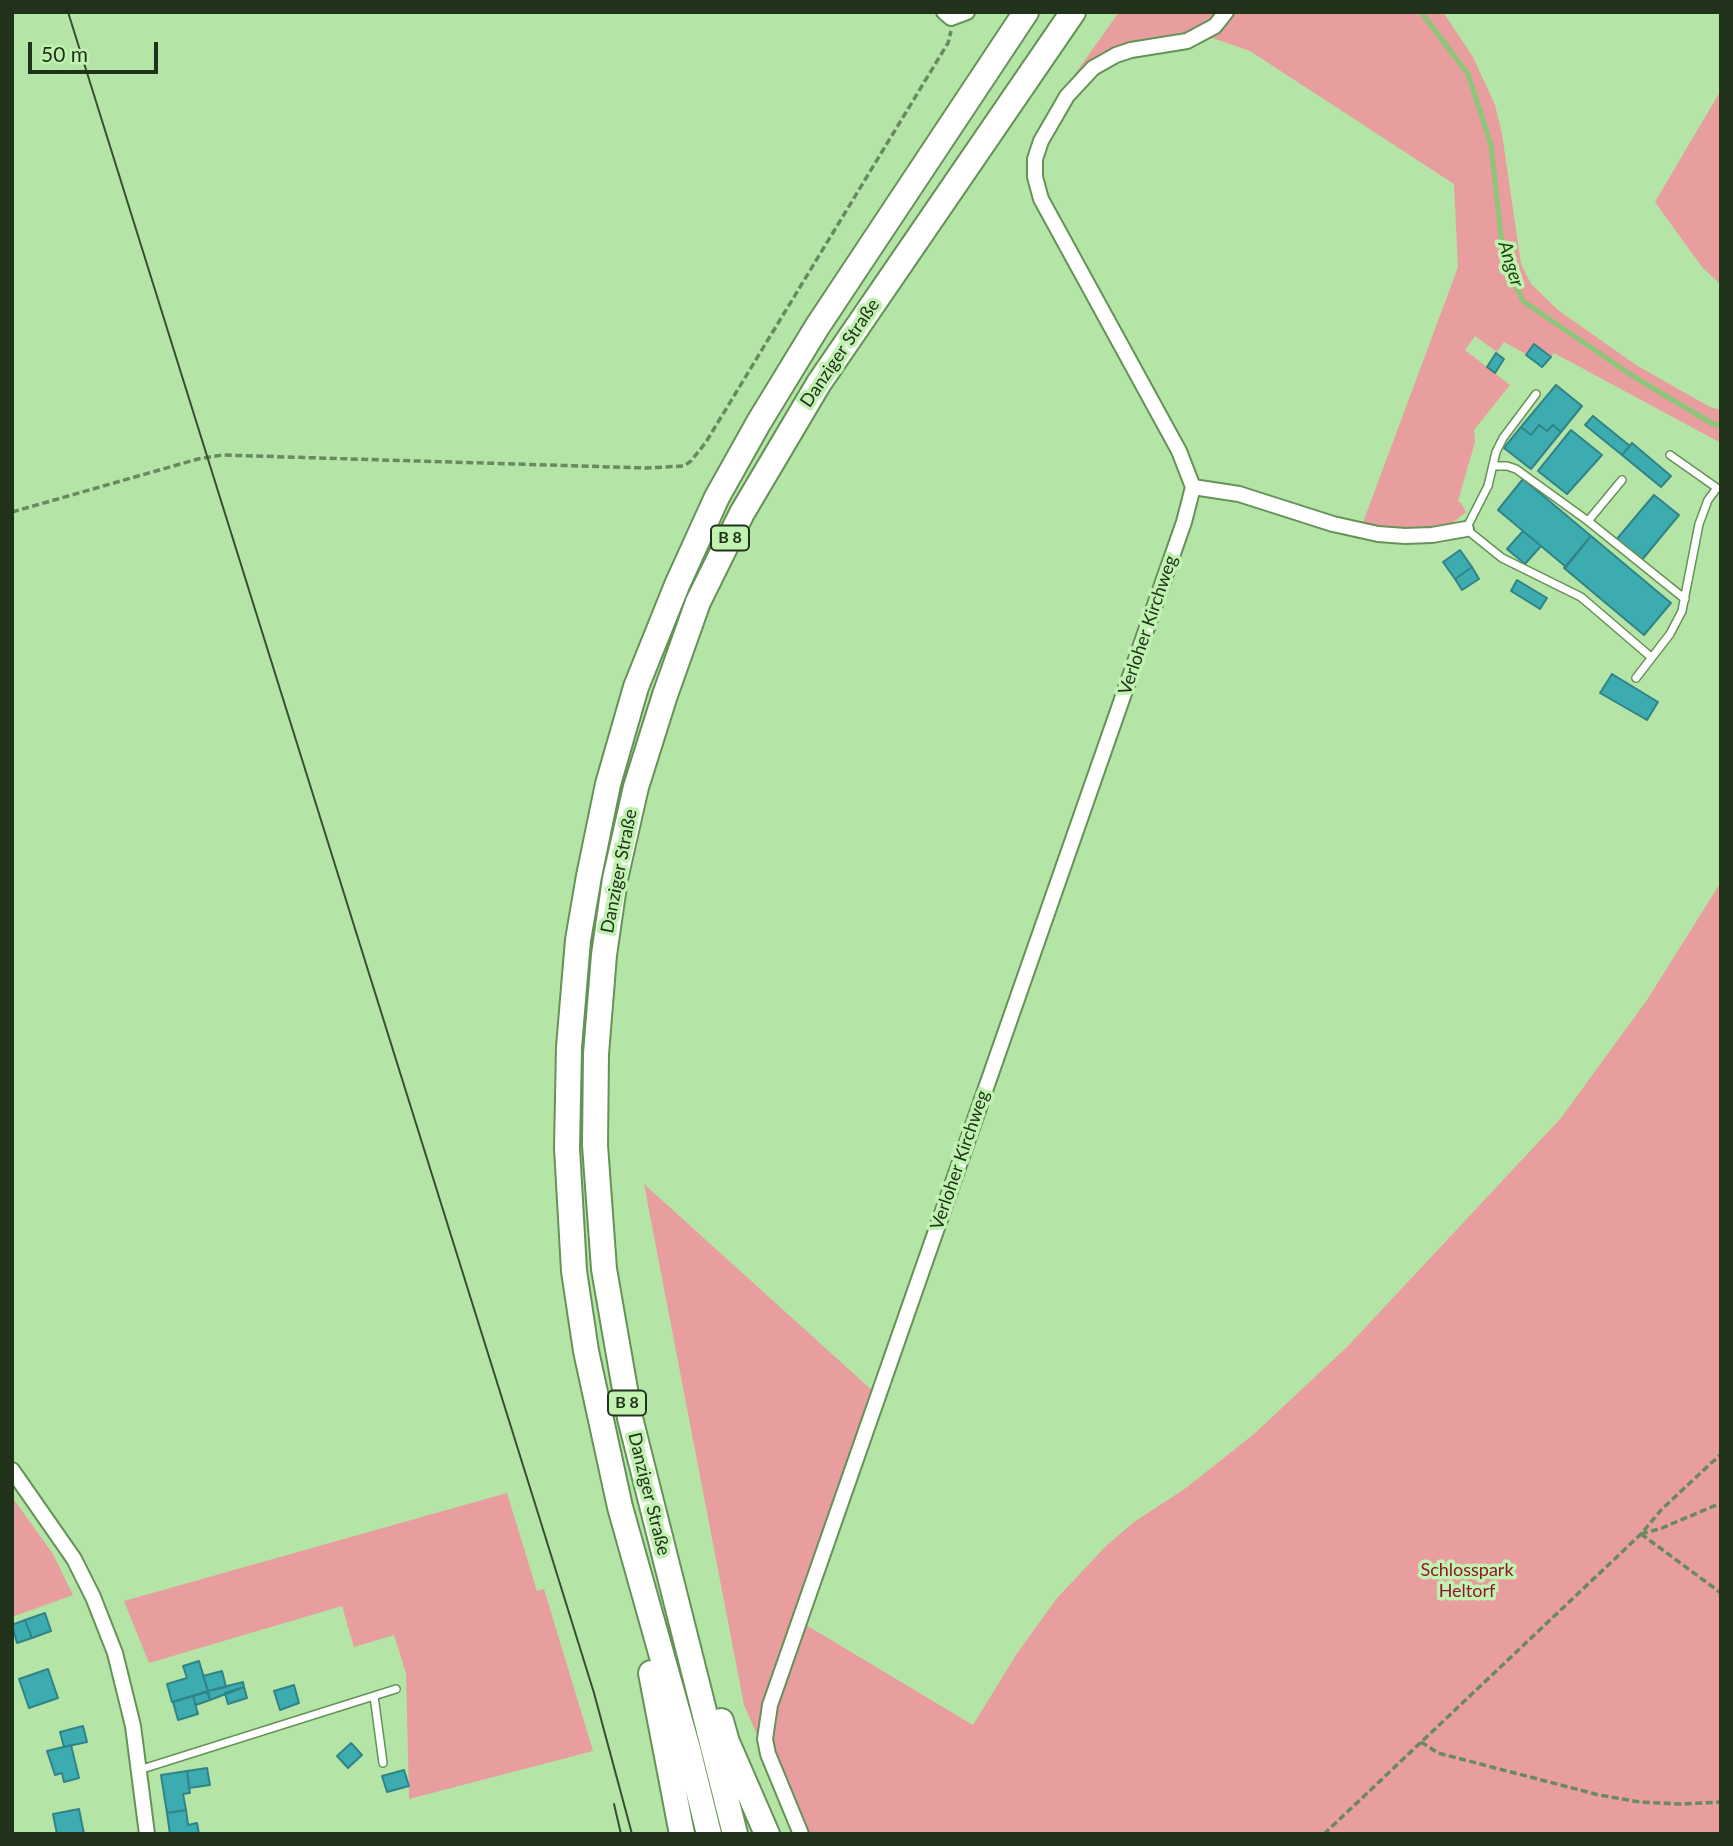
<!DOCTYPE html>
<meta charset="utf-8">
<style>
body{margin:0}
#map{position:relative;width:1733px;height:1846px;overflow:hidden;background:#b4e5a6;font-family:Lato,sans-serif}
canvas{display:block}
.frame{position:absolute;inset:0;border:14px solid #20331a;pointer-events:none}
.scale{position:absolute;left:28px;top:42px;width:130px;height:32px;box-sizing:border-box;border:4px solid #20331a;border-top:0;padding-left:9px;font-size:21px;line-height:24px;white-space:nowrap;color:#20331a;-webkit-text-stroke:5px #c1f2b2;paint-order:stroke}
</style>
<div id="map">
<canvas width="1733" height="1846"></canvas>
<div class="frame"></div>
<div class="scale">50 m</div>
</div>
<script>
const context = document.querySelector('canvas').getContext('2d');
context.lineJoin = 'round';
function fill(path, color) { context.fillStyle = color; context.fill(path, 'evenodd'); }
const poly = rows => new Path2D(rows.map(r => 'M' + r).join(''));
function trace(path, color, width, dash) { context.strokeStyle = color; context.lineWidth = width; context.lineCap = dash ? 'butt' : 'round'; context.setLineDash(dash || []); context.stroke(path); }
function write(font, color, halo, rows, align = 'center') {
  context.font = font + ' Lato,sans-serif'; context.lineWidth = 7; context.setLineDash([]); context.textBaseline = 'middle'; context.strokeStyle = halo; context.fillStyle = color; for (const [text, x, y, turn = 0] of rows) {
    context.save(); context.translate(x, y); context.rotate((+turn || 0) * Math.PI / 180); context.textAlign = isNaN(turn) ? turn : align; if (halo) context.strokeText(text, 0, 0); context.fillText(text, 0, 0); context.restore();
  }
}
fill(poly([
 [1119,12,1222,12,1201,30,1169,39,1070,81],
 [1231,12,1443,12,1473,57,1495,105,1502,134,1521,264,1531,284,1558,310,1636,365,1710,407,1721,410,1721,443,1554,353,1551,357,1534,344,1526,354,1504,342,1497,352,1475,336,1465,350,1510,385,1474,430,1475,442,1458,501,1461,503,1466,512,1445,529,1433,533,1361,528,1458,267,1454,184,1250,51,1207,36],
 [1721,90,1721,285,1702,267,1655,202],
 [1721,882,1721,1834,805,1834,780,1776,768,1727,801,1622,973,1725,1016,1655,1057,1598,1107,1545,1134,1522,1186,1488,1254,1434,1348,1346,1561,1118,1647,1000],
 [644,1184,875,1393,759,1739,744,1705],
 [507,1493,537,1591,544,1589,593,1751,409,1799,406,1673,394,1635,354,1647,342,1606,149,1663,124,1601],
 [12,1497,53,1554,73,1595,12,1617]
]), '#e89d9e');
trace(poly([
 [1421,12,1468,74,1491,145,1502,245,1513,280,1523,301,1631,375,1713,424,1721,426]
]), '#8cc779', 5);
const building = poly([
 [1534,344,1551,357,1542,367,1526,355,1534,344],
 [1496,353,1504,359,1495,373,1487,367,1496,353],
 [1556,385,1582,406,1561,432,1553,425,1547,431,1539,425,1531,435,1521,427,1556,385],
 [1593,416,1630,446,1622,455,1585,425,1593,416],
 [1539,425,1547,431,1553,425,1561,432,1531,469,1504,448,1521,427,1531,435,1539,425],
 [1571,430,1602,455,1567,494,1538,471,1571,430],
 [1632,443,1671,476,1661,487,1622,455,1632,443],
 [1523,479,1591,536,1566,567,1498,510,1523,479],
 [1654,495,1679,515,1641,561,1616,540,1654,495],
 [1523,531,1541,546,1525,564,1507,549,1523,531],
 [1591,536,1671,603,1644,635,1564,568,1591,536],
 [1460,550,1472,567,1455,579,1443,562,1460,550],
 [1472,567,1479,579,1462,590,1455,579,1472,567],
 [1517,580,1547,598,1540,609,1511,591,1517,580],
 [1612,674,1658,702,1647,720,1600,693,1612,674],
 [45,1613,51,1631,32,1638,25,1620,45,1613],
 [25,1620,32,1638,17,1643,12,1625,25,1620],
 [199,1661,208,1691,172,1702,167,1684,187,1678,183,1666,199,1661],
 [48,1669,58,1698,29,1708,19,1679,48,1669],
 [222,1671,226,1687,208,1691,203,1676,222,1671],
 [243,1682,244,1687,210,1700,208,1691,243,1682],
 [294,1685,299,1703,280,1710,274,1691,294,1685],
 [244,1687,247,1698,228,1704,225,1693,244,1687],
 [207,1692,210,1700,196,1705,193,1696,207,1692],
 [193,1696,198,1714,178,1720,173,1702,193,1696],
 [83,1726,87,1742,64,1747,60,1732,83,1726],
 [351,1743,362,1755,348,1768,337,1756,351,1743],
 [71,1745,79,1778,64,1782,62,1773,55,1775,47,1751,71,1745],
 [207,1768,210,1785,189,1788,187,1771,207,1768],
 [404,1770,409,1786,387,1792,382,1776,404,1770],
 [187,1771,190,1793,183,1794,186,1810,167,1813,161,1775,187,1771],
 [79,1809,84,1834,57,1834,53,1814,79,1809],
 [186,1810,188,1825,197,1823,199,1834,170,1834,167,1813,186,1810]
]);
fill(building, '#3cacb0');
trace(building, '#308487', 2);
const service = poly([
 [1536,394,1503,438,1496,452,1488,486,1466,529,1502,558,1581,597,1651,657],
 [1493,466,1507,466,1516,469,1588,521,1685,599],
 [1588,521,1622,480],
 [1636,678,1670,634,1682,611,1699,524,1708,500,1717,488,1670,455],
 [374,1696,383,1763],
 [139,1770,396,1689]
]);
const minor = poly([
 [944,12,951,18,967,12],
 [1193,487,1239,494,1333,524,1378,534,1405,536,1432,535,1466,529],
 [12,1470,74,1559,93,1597,115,1653,133,1726,147,1834],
 [801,1834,768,1754,765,1739,770,1705,1184,522,1193,487,1179,451,1041,199,1035,177,1035,159,1041,141,1067,96,1093,68,1116,55,1131,50,1187,41,1215,26,1226,12]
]);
const trunk = poly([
 [651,1673,682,1834],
 [721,1721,727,1742,767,1834],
 [709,1834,688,1749,620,1507,586,1351,574,1271,567,1148,569,1047,578,940,589,876,608,784,636,687,677,585,717,497,759,422,817,327,1026,12],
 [735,1834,630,1418,604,1269,595,1145,596,1054,604,955,615,879,636,787,665,695,698,602,742,513,819,383,1073,12]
]);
trace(service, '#659257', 10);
trace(minor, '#659257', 18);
trace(trunk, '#659257', 28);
trace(poly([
 [12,512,198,459,222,455,646,468,684,466,691,461,706,442,948,43,951,31],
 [1641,1534,1721,1593],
 [1641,1534,1662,1528,1721,1503],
 [1421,1742,1438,1753,1599,1795,1640,1802,1680,1804,1721,1802],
 [1324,1834,1641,1534,1662,1509,1721,1454]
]), '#688a5e', 3.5, [7, 3.5]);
trace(service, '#fff', 7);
trace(minor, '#fff', 14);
trace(trunk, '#fff', 24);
trace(poly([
 [68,12,537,1510,594,1693,632,1834],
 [614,1804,621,1834]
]), '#374f30', 2);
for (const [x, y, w] of [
 [730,538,38],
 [627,1403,38]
]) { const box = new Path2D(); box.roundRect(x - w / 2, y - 12.5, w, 25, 5); context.fillStyle = '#c1f2b2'; context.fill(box); trace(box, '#20331a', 2); }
write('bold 16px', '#20331a', null, [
 ["B 8",730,538],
 ["B 8",627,1403]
]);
write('18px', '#20331a', '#c1f2b2', [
 ["Danziger Straße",840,353,-56],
 ["Verloher Kirchweg",1148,625,-71],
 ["Danziger Straße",619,871,-79],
 ["Verloher Kirchweg",960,1160,-71],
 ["Danziger Straße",649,1494,76]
]);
write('18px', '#90182c', '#c1f2b2', [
 ["Schlosspark",1467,1570],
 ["Heltorf",1467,1591]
]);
write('italic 19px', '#1c430d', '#c1f2b2', [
 ["Anger",1511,264,73]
]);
</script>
